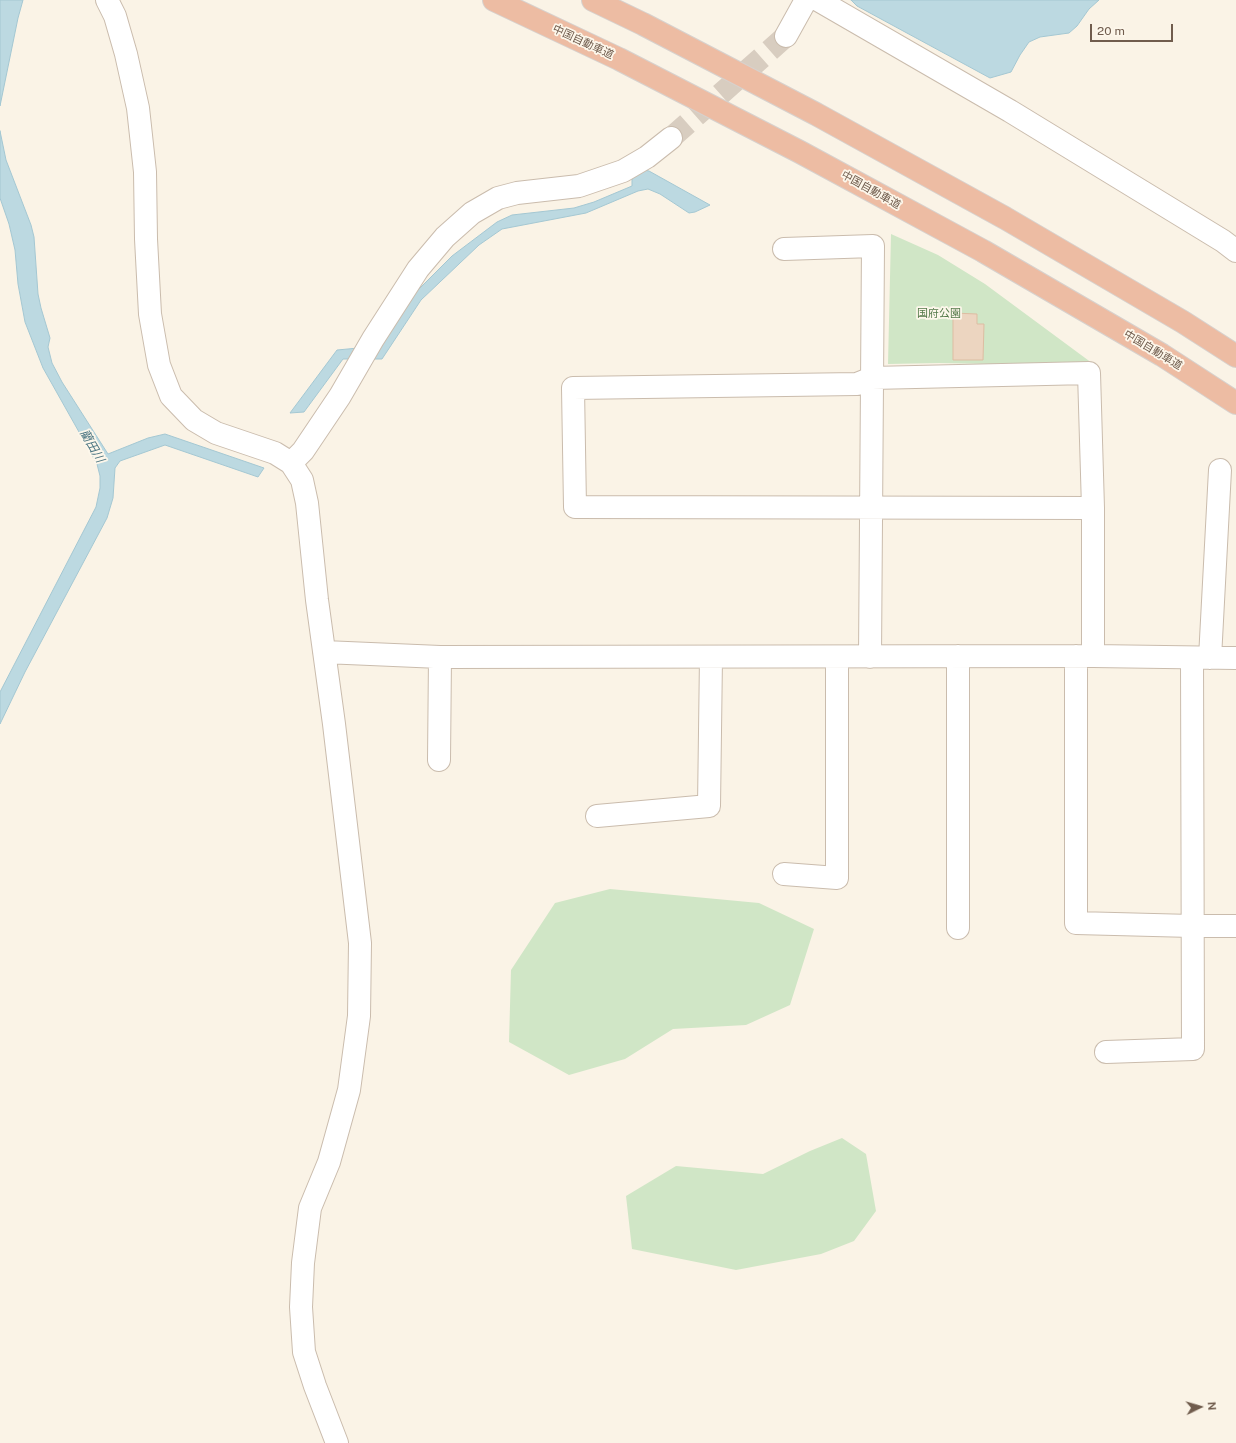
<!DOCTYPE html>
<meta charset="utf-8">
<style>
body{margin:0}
#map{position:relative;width:1236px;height:1443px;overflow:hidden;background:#faf3e6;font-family:"Public Sans",sans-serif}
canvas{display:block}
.north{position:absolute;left:1180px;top:1387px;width:40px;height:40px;-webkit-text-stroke:3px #fdf7eb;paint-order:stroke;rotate:85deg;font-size:11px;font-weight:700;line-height:16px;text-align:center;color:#705c4d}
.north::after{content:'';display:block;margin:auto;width:14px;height:18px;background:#705c4d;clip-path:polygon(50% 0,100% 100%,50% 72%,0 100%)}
.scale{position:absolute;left:1090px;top:24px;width:83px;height:18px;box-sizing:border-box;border:2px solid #705c4d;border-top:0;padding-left:5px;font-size:12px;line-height:14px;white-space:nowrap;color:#705c4d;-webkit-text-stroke:3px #fdf7eb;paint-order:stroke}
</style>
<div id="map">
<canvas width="1236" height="1443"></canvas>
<div class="north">N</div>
<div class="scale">20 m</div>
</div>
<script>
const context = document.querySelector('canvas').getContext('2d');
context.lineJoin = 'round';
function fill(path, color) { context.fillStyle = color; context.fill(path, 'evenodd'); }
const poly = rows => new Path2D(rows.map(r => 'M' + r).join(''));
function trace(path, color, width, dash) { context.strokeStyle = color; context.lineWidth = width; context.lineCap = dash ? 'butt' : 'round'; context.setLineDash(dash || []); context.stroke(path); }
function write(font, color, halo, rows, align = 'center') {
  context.font = font + ' "Public Sans","Noto Sans JP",sans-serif'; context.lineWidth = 3.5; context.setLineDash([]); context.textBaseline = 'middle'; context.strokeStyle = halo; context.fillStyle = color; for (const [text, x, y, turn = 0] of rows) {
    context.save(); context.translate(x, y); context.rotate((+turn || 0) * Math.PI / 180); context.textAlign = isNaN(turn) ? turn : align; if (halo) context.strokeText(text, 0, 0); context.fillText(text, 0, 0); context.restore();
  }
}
fill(poly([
 [891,234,938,255,985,284,1096,366,939,363,888,364],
 [610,889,759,903,814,929,790,1005,746,1025,673,1029,625,1059,569,1075,509,1042,511,970,555,903],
 [842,1138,866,1154,876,1211,854,1241,821,1254,736,1270,632,1249,626,1196,676,1166,763,1174,810,1151]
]), '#d0e6c6');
const water = poly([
 [0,0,23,0,18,18,0,106,0,0],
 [851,0,1099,0,1089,9,1077,26,1069,33,1040,37,1029,42,1020,55,1011,72,990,78,857,6,851,0],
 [0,131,6,160,31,225,34,237,38,294,41,308,50,338,48,347,52,363,62,382,108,454,148,438,165,434,264,468,258,477,165,445,120,461,115,468,113,498,107,518,25,672,0,724,0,692,96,507,100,488,100,476,97,464,43,368,25,322,18,284,15,250,9,224,0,198,0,131],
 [644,170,649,171,710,205,695,212,689,213,660,194,648,189,638,191,586,213,502,229,479,245,421,300,382,359,343,359,304,412,290,413,337,350,380,346,411,297,452,256,497,222,512,215,574,208,594,202,632,186,632,179,637,172,644,170]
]);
fill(water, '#bcd9e1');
trace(water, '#a4c7d2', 1);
const building = poly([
 [953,313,977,314,977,324,984,324,983,360,953,360,953,313]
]);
fill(building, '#ecd5c0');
trace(building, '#ddbda2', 1);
trace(poly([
 [671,138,786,36]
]), '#d8cdc0', 22, [22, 11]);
const minor = poly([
 [107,0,115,16,126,54,138,108,145,172,146,239,150,314,159,365,171,396,194,420,216,433,275,453,291,463,302,480,307,503,317,600,334,724,360,943,359,1016,349,1090,329,1162,310,1208,303,1263,301,1307,304,1352,315,1386,337,1443],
 [818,0,1010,111,1223,241,1236,251],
 [786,36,806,0],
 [784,249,873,246,870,657],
 [291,463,303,451,340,396,373,339,418,269,445,237,472,213,498,198,517,193,579,186,623,171,647,157,671,138],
 [324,652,440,657,1093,656,1236,658],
 [1076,656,1076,923,1192,926,1236,926],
 [1093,656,1093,508,1089,373,872,378,857,384,573,388,575,507,1093,508],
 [1210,658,1220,470],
 [439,760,440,657],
 [597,816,709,806,711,657],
 [784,874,837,878,837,657],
 [958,928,958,656],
 [1106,1052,1193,1049,1192,658]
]);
const motorway = poly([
 [494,0,619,59,800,152,983,251,1162,355,1236,403],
 [593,0,643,24,816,114,1005,218,1183,322,1236,356]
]);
trace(minor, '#cabcad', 24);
trace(motorway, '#d7d1cd', 24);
trace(minor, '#fff', 22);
trace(motorway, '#edbca3', 22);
write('11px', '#705c4d', '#fdf7eb', [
 ["中国自動車道",583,42,25],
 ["中国自動車道",871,190,29],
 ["中国自動車道",1153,350,31]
]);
write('11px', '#547a4a', '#fdf7eb', [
 ["国府公園",939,314]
]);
write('italic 12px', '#4a7481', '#fdf7eb', [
 ["藺田川",92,446,60]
]);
</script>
